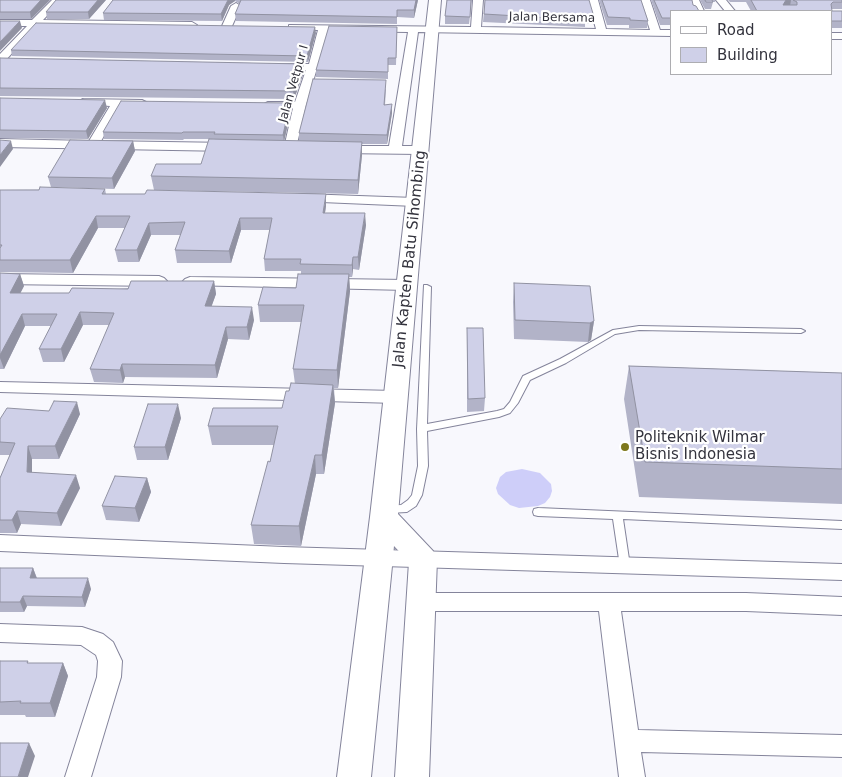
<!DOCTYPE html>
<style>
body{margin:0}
#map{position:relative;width:842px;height:777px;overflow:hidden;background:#f8f8fd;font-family:"DejaVu Sans",sans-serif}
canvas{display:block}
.legend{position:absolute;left:670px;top:10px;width:162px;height:65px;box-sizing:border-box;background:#fff;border:1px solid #adadb1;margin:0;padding:6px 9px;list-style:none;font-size:15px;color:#33333d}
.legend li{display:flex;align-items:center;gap:10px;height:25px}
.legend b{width:25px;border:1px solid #adadb1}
</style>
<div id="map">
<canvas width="842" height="777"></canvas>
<ul class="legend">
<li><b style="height:6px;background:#fff"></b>Road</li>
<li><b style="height:14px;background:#cfd0e8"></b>Building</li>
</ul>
</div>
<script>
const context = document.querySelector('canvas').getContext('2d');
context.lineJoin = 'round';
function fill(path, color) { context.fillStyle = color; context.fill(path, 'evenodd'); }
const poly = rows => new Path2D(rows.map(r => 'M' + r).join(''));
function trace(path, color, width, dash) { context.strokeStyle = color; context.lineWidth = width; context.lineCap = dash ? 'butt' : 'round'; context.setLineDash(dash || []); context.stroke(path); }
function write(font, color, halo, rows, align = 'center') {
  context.font = font + ' "DejaVu Sans",sans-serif'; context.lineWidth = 4.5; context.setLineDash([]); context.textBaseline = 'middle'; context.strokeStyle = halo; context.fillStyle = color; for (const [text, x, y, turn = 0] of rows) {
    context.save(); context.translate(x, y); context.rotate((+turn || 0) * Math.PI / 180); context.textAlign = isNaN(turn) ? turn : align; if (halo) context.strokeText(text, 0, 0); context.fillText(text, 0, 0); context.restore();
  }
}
fill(poly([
 [522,469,540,473,551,484,552,491,550,497,545,503,538,506,519,508,510,505,498,494,496,488,500,477,506,472]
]), '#cecef9');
const lane = poly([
 [424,285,427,285,431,287,427,424,497,411,504,409,510,402,523,376,560,359,613,330,639,326,801,329,805,331,801,333,639,330,615,334,566,363,530,380,518,403,510,413,499,417,427,431,428,466,422,495,416,506,407,512,388,513,384,512,383,509,384,506,401,505,408,500,412,495,418,466,417,429,424,285],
 [538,508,842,521,842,529,623,519,630,566,629,569,625,570,621,569,620,566,613,519,538,516,534,515,533,512,534,509,538,508]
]);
const street = poly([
 [52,0,62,0,43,20,192,22,197,25,192,28,37,26,4,62,0,63,0,54,27,26,0,26,0,20,32,20,52,0],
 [473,0,483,0,481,27,596,29,588,0,598,0,606,29,650,30,640,0,650,0,660,30,671,30,671,36,418,32,402,146,420,146,426,150,420,154,338,153,332,149,334,146,389,146,408,32,328,31,306,105,296,148,294,151,286,151,284,148,293,108,268,108,262,105,268,102,295,102,306,70,281,70,276,67,281,64,309,64,318,30,293,30,289,29,289,25,471,27,473,0],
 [689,0,699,0,704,11,694,11,689,0],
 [716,0,726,0,735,11,725,11,716,0],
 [236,3,241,6,232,26,231,28,223,28,222,26,231,6,236,3],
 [831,33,842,33,842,39,831,39,831,33],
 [83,99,142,100,148,103,142,106,121,106,101,141,230,143,236,147,230,151,0,147,0,139,89,141,110,106,79,104,77,102,83,99],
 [303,194,415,198,422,202,415,206,298,201,296,198,298,195,303,194],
 [0,274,159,276,164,278,167,281,164,284,159,286,0,284,0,274],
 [190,277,407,280,412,282,415,285,412,288,407,290,185,285,182,282,185,279,190,277],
 [0,382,396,391,402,393,405,397,402,401,396,403,0,392,0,382],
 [0,535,284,547,842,564,842,580,284,563,0,551,0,535],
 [423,593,746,593,842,597,842,615,746,611,621,611,638,730,842,735,842,757,641,752,645,777,619,777,599,611,423,611,415,608,412,602,415,596,423,593],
 [0,624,82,627,103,634,113,642,122,661,121,677,91,777,65,777,97,677,98,661,96,655,81,645,0,642,0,624]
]);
const secondary = poly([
 [429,0,441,0,398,514,433,551,437,559,429,777,395,777,409,562,394,546,371,777,337,777,370,517,429,0]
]);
trace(lane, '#84849b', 2);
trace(street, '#84849b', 2);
trace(secondary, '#84849b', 2);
fill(lane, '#fff');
fill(street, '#fff');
fill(secondary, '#fff');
fill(poly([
 [0,0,50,0,31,19,0,19],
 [106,0,89,19,47,19,46,12],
 [113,0,418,0,414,18,397,17,397,24,236,21,235,14,240,4,235,1,229,5,222,21,104,20,103,13],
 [447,0,472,0,469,24,445,24,445,16],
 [485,0,594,17,593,24,585,24,585,27,483,22],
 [599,0,641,0,648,21,647,28,629,28,629,25,607,25],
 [651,0,692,0,671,11,671,25,660,25],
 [700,0,715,0,715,2,713,2,711,9,705,9],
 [728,0,842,0,842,9,831,9,832,11,842,11,842,28,831,28,831,11,751,11,746,2,730,2],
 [397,27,396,65,388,65,388,79,316,77,316,70],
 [316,33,308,62,12,56,11,50],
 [0,58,304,64,304,72,294,99,0,96],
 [386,89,385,105,392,113,387,144,362,144,362,155,358,194,154,190,151,176,201,164,215,139,184,139,183,140,104,139,103,132,291,110,284,141,299,141,299,133],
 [0,98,107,108,88,139,0,138],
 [133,141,135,151,114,189,51,187,48,177],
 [105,189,106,194,326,206,325,213,366,225,359,270,353,269,352,277,349,277,350,291,338,388,334,388,335,403,324,474,316,474,301,546,254,544,251,525,270,462,274,445,212,445,208,426,282,408,289,391,295,384,293,369,302,322,260,322,258,305,296,288,301,274,301,271,265,271,264,259,270,230,241,230,231,263,177,263,175,250,181,235,151,235,139,262,118,262,115,250,125,228,98,228,73,273,0,272,0,190],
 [0,273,20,274,24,286,20,293,69,293,214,281,216,294,211,307,254,320,249,340,228,339,217,378,125,377,123,383,94,382,90,369,109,325,83,325,64,362,43,362,39,349,51,326,25,326,4,369,0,369],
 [514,283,594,321,591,340,588,342,514,339,513,302],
 [467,328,485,398,484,411,467,412],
 [629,366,842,373,842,504,639,497,624,399],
 [80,414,59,459,32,459,32,473,80,488,61,526,21,524,17,533,0,533,0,478,10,455,0,455,0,419],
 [181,418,168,460,137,460,134,447],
 [147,478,151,492,139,522,106,520,102,506],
 [0,568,33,568,37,578,91,589,85,607,27,606,24,612,0,612],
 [0,661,28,661,28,663,63,663,68,676,55,717,26,717,25,715,0,715]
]), '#b2b3c8');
fill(poly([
 [41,0,50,0,31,19,30,12],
 [98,0,106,0,89,19,88,12],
 [228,0,235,0,235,1,229,5,222,21,221,14],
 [416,0,418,0,414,18,414,10],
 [786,0,791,0,790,6,783,5],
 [20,21,22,28,0,51,0,42],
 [315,27,316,33,308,62,307,56],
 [304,64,304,72,294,99,293,91],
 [105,100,107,108,88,139,86,131],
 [290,103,291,110,284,142,283,135],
 [392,104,392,113,387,144,387,135],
 [11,141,13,149,0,167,0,155],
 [133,141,135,151,114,189,112,178],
 [362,142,362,155,358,194,358,180],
 [326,194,326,206,323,225,323,213],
 [365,213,366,225,359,270,358,257],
 [96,216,98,228,73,273,70,260],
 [240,218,241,230,231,263,229,251],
 [149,223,151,235,139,262,137,250],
 [353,257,353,269,352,277,352,265],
 [20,274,24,286,14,306,10,293],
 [349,274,350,291,338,388,337,370],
 [214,281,216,294,207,319,205,306],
 [252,307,254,320,249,340,247,327],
 [80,312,83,325,64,362,61,349],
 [22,314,25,326,4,369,0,358,0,355],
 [594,321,591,340,588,342,590,323],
 [226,327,228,339,217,378,215,365],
 [122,364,125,377,123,383,120,370],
 [333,385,335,403,324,474,322,455],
 [77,402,80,414,59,459,55,446],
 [178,404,181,418,168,460,165,447],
 [28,446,32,459,32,485,27,472],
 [315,455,316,474,301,546,299,526],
 [76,475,80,488,61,526,57,513],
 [147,478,151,492,139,522,135,508],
 [17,511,21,524,17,533,12,520],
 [33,568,37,579,30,578],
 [88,578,91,589,85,607,82,597],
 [23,596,27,606,24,612,20,602],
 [63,663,68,676,55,717,50,703],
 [29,743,35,756,28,777,18,777]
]), '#9192a2');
const building = poly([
 [0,0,41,0,30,12,0,12,0,0],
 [56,0,98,0,88,12,46,12,56,0],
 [113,0,228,0,221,14,103,13,113,0],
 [241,0,416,0,414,10,397,10,397,17,235,14,241,0],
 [447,0,471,0,470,17,445,16,447,0],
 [485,0,589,0,594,17,585,17,585,20,484,14,485,0],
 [602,0,641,0,648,21,630,20,630,18,608,17,602,0],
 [654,0,692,0,693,5,696,6,699,11,671,11,671,18,662,18,654,0],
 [705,0,712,0,713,2,706,2,705,0],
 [751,0,786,0,783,5,797,5,797,2,793,0,842,0,842,2,833,2,831,4,832,11,842,11,842,21,831,21,831,11,757,11,751,0],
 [0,21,20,21,0,42,0,21],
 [36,23,315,27,307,56,11,50,36,23],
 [329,26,397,27,396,58,388,58,388,72,316,70,329,26],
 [0,58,304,64,293,91,0,88,0,58],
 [313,79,386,80,384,105,392,104,387,135,299,133,313,79],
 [0,98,105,100,86,131,0,130,0,98],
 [121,101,290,103,283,135,214,134,215,132,183,132,182,133,103,132,121,101],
 [209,139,362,142,358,180,151,176,156,164,201,164,209,139],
 [0,140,11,141,0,155,0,140],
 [70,140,133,141,112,178,48,177,70,140],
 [40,187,105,189,102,194,145,194,147,190,326,194,323,213,365,213,358,257,353,257,352,265,300,264,301,259,264,259,272,218,240,218,229,251,175,250,185,222,149,223,137,250,115,250,130,216,96,216,70,260,0,260,0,248,2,245,0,245,0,190,39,190,40,187],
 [0,273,20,274,10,293,69,293,72,288,128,289,131,281,214,281,205,306,252,307,247,327,226,327,215,365,122,364,120,370,90,369,114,313,80,312,61,349,39,349,57,314,22,314,0,355,0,273],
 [298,274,349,274,337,370,293,369,304,305,258,305,263,287,296,288,298,274],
 [514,283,590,286,594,321,590,323,515,320,514,283],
 [467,328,483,328,485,398,468,399,467,328],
 [629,366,842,373,842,469,645,462,629,366],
 [291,383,333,385,322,455,315,455,299,526,251,525,268,461,270,462,278,426,208,426,213,408,282,408,286,391,289,391,291,383],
 [54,401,77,402,55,446,28,446,27,472,76,475,57,513,17,511,12,520,0,520,0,478,15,443,0,442,0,419,7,408,49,411,54,401],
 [148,404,178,404,165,447,134,447,148,404],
 [115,476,147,478,135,508,102,506,115,476],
 [0,568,33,568,30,578,88,578,82,597,23,596,20,602,0,602,0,568],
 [0,661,28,661,27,663,63,663,50,703,20,703,21,701,0,702,0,661],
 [0,743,29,743,18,777,0,777,0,743]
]);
fill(building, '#cfd0e8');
trace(building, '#9192a2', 1);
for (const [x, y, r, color] of [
 [625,447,5,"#7d771c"]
]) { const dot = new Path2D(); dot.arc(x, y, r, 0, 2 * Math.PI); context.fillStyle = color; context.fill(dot); trace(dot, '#fff', 2); }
write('12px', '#33333d', '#fff', [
 ["Jalan Bersama",552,18,1],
 ["Jalan Vetpur I",294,84,-74]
]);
write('15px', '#33333d', '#fff', [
 ["Jalan Kapten Batu Sihombing",410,259,-84]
]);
write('15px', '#33333d', '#fff', [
 ["Politeknik Wilmar",635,438],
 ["Bisnis Indonesia",635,455]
], 'left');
</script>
